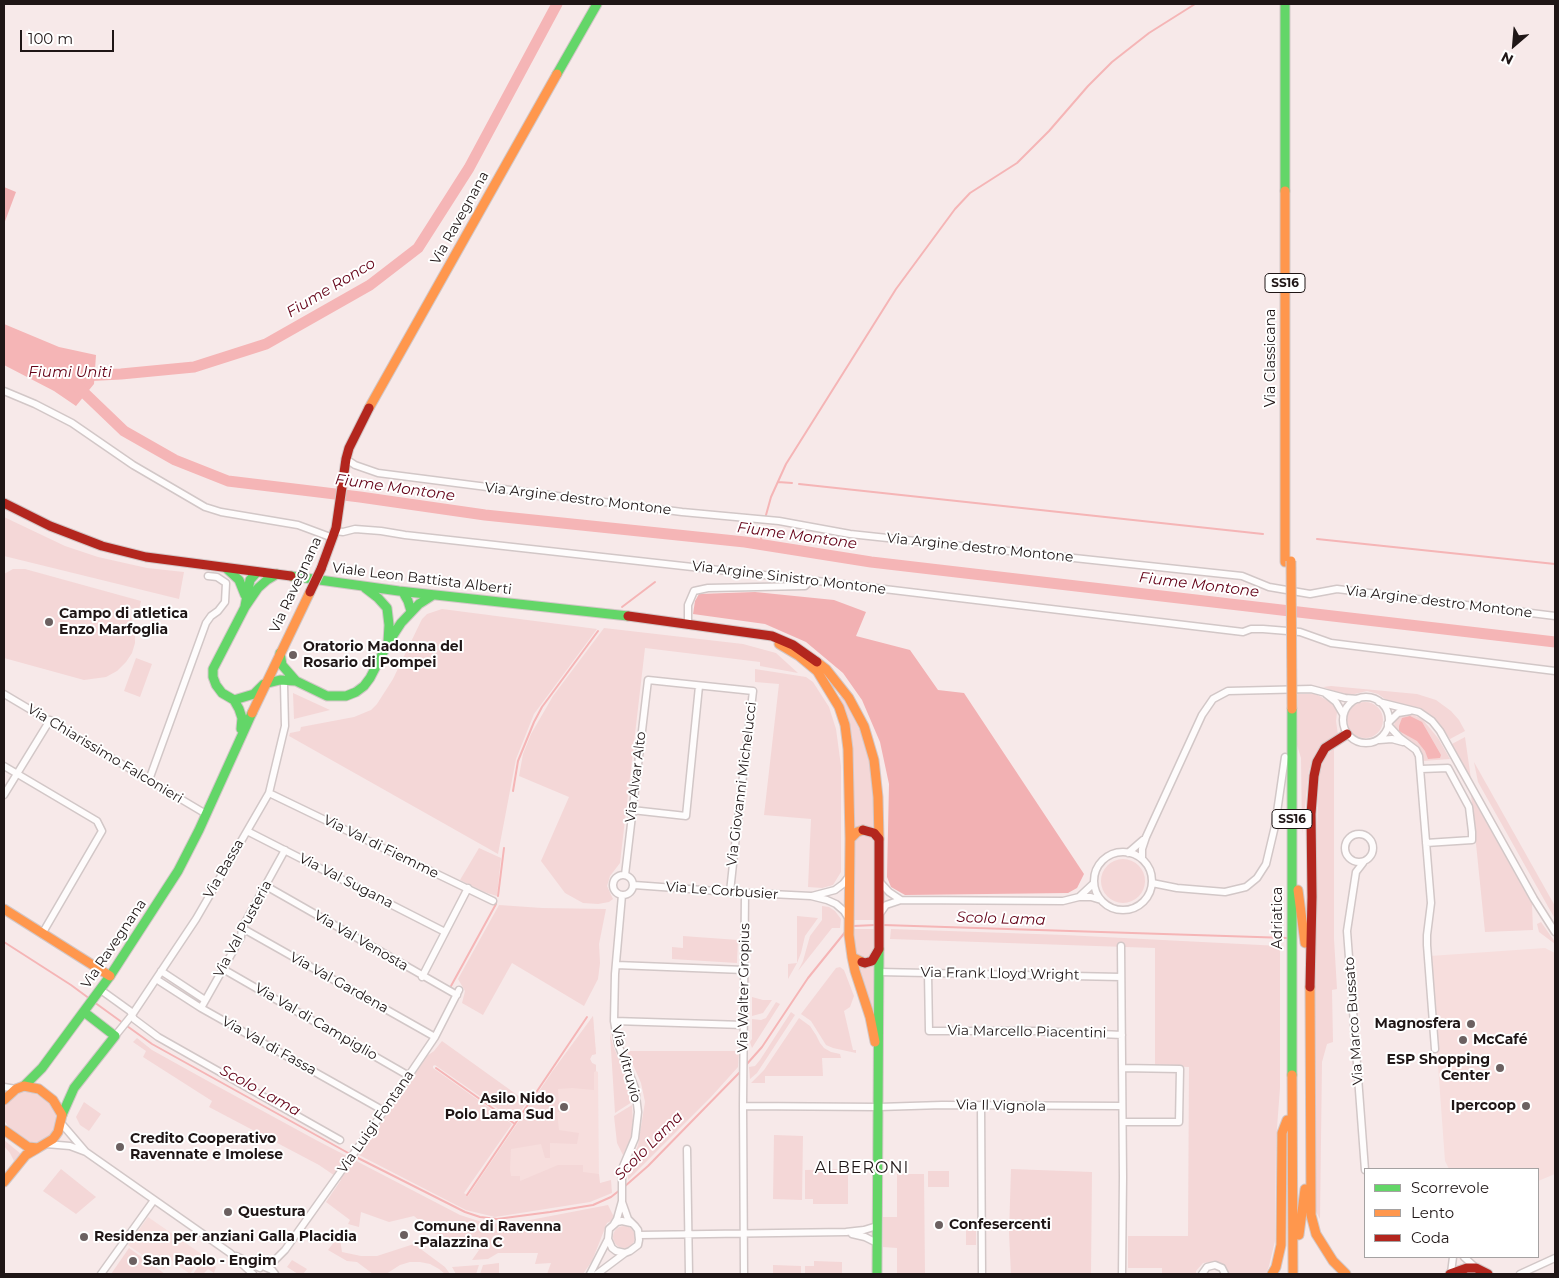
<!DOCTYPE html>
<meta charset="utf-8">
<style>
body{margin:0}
#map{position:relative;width:1559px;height:1278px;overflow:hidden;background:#f7e9e9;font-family:Montserrat,sans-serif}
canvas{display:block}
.frame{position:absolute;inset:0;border:5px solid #1f1616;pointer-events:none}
.legend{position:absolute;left:1364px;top:1168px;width:175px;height:90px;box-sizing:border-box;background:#fff;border:1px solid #a5a2a2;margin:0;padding:6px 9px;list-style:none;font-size:15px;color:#1f1616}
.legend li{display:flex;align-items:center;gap:10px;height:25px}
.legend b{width:25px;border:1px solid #a5a2a2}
.north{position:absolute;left:1489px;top:20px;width:50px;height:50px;-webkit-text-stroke:4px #fff;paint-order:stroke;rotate:207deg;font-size:14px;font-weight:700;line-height:20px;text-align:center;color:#1f1616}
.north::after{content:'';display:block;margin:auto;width:18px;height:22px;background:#1f1616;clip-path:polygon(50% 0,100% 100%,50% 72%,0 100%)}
.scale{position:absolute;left:20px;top:30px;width:94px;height:22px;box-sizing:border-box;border:2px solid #1f1616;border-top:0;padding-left:6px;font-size:15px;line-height:18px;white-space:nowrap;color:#1f1616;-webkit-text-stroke:4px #fff;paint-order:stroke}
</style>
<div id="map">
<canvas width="1559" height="1278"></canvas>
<div class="frame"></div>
<ul class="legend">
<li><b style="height:6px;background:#63d668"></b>Scorrevole</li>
<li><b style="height:6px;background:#ff974d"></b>Lento</li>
<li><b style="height:6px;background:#b3261e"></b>Coda</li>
</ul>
<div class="north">N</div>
<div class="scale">100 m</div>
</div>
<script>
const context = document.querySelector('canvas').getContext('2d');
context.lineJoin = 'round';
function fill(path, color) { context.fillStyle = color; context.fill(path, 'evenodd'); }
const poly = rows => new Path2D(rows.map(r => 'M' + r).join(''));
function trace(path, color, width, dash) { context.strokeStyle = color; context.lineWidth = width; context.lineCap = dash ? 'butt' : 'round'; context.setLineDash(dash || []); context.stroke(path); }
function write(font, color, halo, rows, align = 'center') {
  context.font = font + ' Montserrat,sans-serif'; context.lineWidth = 4; context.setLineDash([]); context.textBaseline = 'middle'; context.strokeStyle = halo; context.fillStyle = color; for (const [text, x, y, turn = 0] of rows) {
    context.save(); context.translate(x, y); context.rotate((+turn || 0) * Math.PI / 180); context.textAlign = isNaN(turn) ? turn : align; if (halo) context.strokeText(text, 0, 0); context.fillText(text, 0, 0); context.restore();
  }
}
fill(poly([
 [1545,948,1555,953,1555,1174,1538,1181,1538,1169,1449,1169,1445,1161,1430,956],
 [593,1016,596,1054,592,1055,590,1059,592,1063,596,1065,596,1071,598,1072,599,1184,580,1190,483,1201,552,1072],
 [148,1217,203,1255,190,1274,171,1260,164,1270,128,1245]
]), '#f7dedd');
fill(poly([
 [4,517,65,546,98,557,147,568,184,572,179,599,4,556],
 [13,569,25,569,141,601,139,610,125,607,130,613,135,631,135,643,132,653,126,662,117,671,106,677,84,680,4,658,4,574],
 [442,609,597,629,534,714,516,759,498,854,289,736,290,733,300,731,301,727,354,717,371,710,377,704,393,679,422,619,427,614],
 [604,628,743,644,776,653,798,673,760,666,760,662,645,648,620,863,610,876,607,886,613,899,609,902,598,904,583,903,565,893,541,861,569,797,519,776,523,754,531,734,553,696],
 [136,658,152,664,140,697,124,691],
 [755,669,806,677,813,682,829,707,836,729,841,766,841,872,833,885,822,888,808,887,811,819,764,815,779,684,755,682],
 [1331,686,1417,694,1436,700,1451,711,1459,720,1465,731,1450,739,1437,721,1420,708,1389,702,1378,694,1367,691,1351,695,1341,694,1323,687],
 [293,693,330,710,294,719],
 [1298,694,1316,694,1330,702,1335,707,1337,712,1336,721,1338,735,1317,751,1309,770,1302,834,1301,758,1297,745],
 [844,695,857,718,867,744,872,780,876,831,870,827,863,827,855,830,853,769,851,732,845,709,839,697],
 '1347 720a18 18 0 1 1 36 0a18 18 0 1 1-36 0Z',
 [1404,713,1412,714,1423,720,1438,738,1450,759,1423,761,1419,748,1396,731,1394,725,1397,717],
 [1465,737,1471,779,1452,744],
 [1334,748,1334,939,1337,989,1332,990,1333,1042,1327,1044,1322,1062,1320,1219,1313,1206,1315,894,1318,798,1320,769,1326,756],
 [1474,762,1555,906,1555,919,1478,782],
 [1471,795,1532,904,1533,930,1485,932],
 [864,833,869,835,875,842,875,920,854,920,854,841,860,835],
 [479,848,501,858,497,896,484,892,460,880],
 '1101 881a22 22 0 1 1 44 0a22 22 0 1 1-44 0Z',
 [499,905,542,908,606,909,599,944,600,963,598,979,584,1006,512,963,483,1015,462,1003,465,991,458,979],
 [822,906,829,907,835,911,841,919,840,928,832,928,798,971,803,961,810,936,822,920],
 [797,916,818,918,805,936,801,953,797,963,788,979,788,964,797,963],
 [1541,922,1555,942,1555,944,1539,932,1537,924],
 [854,929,875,929,875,951,870,958,866,959,860,958,854,952],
 [891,929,1065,935,1280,946,1280,1088,1276,1141,1275,1241,1269,1266,1266,1274,1229,1274,1223,1265,1211,1262,1203,1263,1196,1271,1196,1274,1162,1274,1162,1268,1128,1268,1128,1236,1188,1236,1189,1067,1155,1066,1155,948,890,939],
 [683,936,738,940,737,963,672,959,672,947,683,948],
 [875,963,875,1015,874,1018,855,964,860,966,867,967],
 [840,967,844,970,854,996,850,1007,844,1011,853,1050,856,1050,856,1053,833,1048,826,1045,811,1021,801,1014,836,968],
 [752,997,763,1000,772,1000,763,1013,752,1016],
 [776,1002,780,1004,752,1048,750,1042,752,1039,752,1019,761,1020,766,1018],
 [791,1012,795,1015,757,1073,750,1079,749,1067,755,1066,760,1060],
 [593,1016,596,1054,592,1055,590,1059,592,1063,596,1065,596,1071,594,1072,594,1090,572,1088,558,1089,559,1104,567,1106,568,1112,557,1112,559,1130,579,1133,577,1144,550,1143,550,1158,545,1158,541,1144,511,1149,510,1169,511,1176,520,1176,520,1181,558,1165,583,1165,583,1172,599,1174,600,1183,611,1180,612,1193,590,1202,495,1217,466,1210,359,1155,427,1056,434,1051,442,1041,527,1102,514,1120,435,1065,433,1066,433,1068,512,1124,464,1193,468,1196,552,1072],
 [799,1018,810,1026,816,1035,820,1043,824,1048,831,1052,840,1054,841,1058,822,1058,823,1076,765,1076,765,1083,751,1083,764,1070],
 [610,1034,614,1048,630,1085,632,1102,615,1113],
 [137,1038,152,1050,206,1080,316,1140,460,1215,485,1223,509,1224,608,1205,614,1217,611,1221,607,1223,592,1261,583,1274,547,1274,551,1263,535,1264,538,1253,498,1253,488,1259,472,1260,479,1250,434,1233,414,1216,389,1222,361,1212,359,1227,348,1224,350,1220,326,1202,341,1180,319,1165,209,1107,212,1101,143,1057,146,1051,133,1042],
 [627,1051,739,1051,738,1067,711,1097,628,1180,628,1169,638,1145,645,1102,641,1083],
 [22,1090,36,1094,44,1099,51,1105,58,1116,58,1122,52,1137,38,1143,29,1142,22,1138,8,1126,4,1120,4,1103,6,1099],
 [84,1102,101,1114,89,1131,80,1125,76,1117],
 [632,1105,633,1121,631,1138,623,1155,617,1143,614,1116],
 [774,1135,803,1136,802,1200,773,1199],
 [4,1140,21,1154,14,1161,10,1153,4,1146],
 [61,1169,96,1197,76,1214,43,1191],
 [848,1169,848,1204,813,1204,813,1199,805,1199,805,1170],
 [1011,1169,1092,1172,1091,1274,1011,1274,1009,1233],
 [928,1171,949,1171,949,1187,928,1187],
 [897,1174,924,1174,925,1274,897,1274,897,1248,883,1247,883,1217,897,1217],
 [966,1221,976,1221,976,1245,966,1245],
 '613 1237a11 11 0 1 1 22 0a11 11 0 1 1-22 0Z',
 [340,1239,342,1252,361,1256,377,1256,414,1244,445,1267,450,1274,445,1274,439,1269,430,1264,420,1262,410,1262,400,1265,386,1274,373,1274,357,1262,347,1261,328,1250,334,1242],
 [129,1248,165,1274,111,1274],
 [204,1258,216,1267,214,1273,208,1269,203,1274,193,1274],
 [292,1260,307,1269,303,1274,298,1274,287,1267],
 [814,1261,842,1262,842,1274,805,1274,805,1266,814,1266],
 [499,1263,499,1274,480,1274,483,1265],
 [479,1265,476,1274,456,1274,452,1267],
 [773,1265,801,1266,801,1274,773,1274]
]), '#f4d7d7');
fill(poly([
 [4,187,16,192,4,224],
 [755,592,834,600,866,612,856,636,910,650,938,690,964,693,1084,874,1077,888,1068,893,905,895,891,887,887,877,889,784,880,742,862,700,843,673,806,642,765,624,693,614,695,601,699,594]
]), '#f2b1b3');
fill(poly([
 [4,324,59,347,96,355,94,384,76,406,54,391,4,365],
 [1410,716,1422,722,1441,755,1440,758,1428,759,1425,751,1417,741,1399,731,1399,726,1402,718]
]), '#f5b5b6');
trace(poly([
 [778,482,792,483],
 [799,484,1263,534],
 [766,515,771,497,786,464,896,289,955,209,970,193,1017,163,1049,131,1088,86,1112,62,1149,33,1195,4],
 [1317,539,1555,564],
 [760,545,762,533],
 [622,607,655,582],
 [513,791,518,761,534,722,542,707,598,631],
 [498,896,504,848],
 [883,925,1288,938],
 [853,926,876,925],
 [4,942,71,985,90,999],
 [451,986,496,904],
 [94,1002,123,1023],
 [127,1026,152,1044,350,1154],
 [746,1065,762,1047,808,978,846,931],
 [436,1068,515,1124],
 [354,1156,465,1212,480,1217,497,1219,550,1212,593,1205,611,1197,620,1190],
 [624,1187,648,1166,741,1071],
 [467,1195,587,1017]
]), '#f5b5b6', 2);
trace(poly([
 [81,376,121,374,194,367,266,344,370,285,418,248,469,168,557,4],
 [75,384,124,431,175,460,228,481,360,497,485,515,745,542,871,562,1555,642]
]), '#f5b5b6', 11);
const street = poly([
 [4,391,35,404,72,423,133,465,205,507,221,512,298,525,333,538],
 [346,459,355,465,378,473,682,512,779,521,850,534,1242,576,1269,587,1310,594,1337,589,1555,616],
 [335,531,343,532,355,529,381,531,405,535,809,580,1243,632,1251,629,1263,629,1300,632,1331,643,1555,671],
 [688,625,688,605,694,591,708,588,805,586,808,583,809,580],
 [4,694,206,814],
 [1326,694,1336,702,1343,714],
 '1343 720a23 23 0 1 1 46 0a23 23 0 1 1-46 0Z',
 [1379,702,1419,712,1432,721,1440,731,1534,899,1555,932],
 [1388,723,1398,713,1410,711],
 [1388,725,1400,738,1416,750,1419,756,1431,903,1427,935,1427,945,1435,1049],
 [1379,740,1392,739,1403,742],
 [4,766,97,821,102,831,42,934],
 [1421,769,1448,768,1469,807,1472,832,1472,840,1426,843],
 [149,780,206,623,211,616,218,611,225,602,226,583,217,577,208,576],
 [269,793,493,901],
 [4,795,50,720],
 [632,810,686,816,699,686],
 [247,831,445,932],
 '1345 848a14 14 0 1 1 28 0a14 14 0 1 1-28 0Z',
 '1094 881a29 29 0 1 1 58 0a29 29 0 1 1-58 0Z',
 [1128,853,1143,840],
 [1142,859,1142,849,1146,837,1202,715,1213,699,1228,691,1311,689,1345,698,1358,699],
 [1363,863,1356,872,1347,931,1365,1170],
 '613 885a10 10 0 1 1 20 0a10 10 0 1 1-20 0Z',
 [625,875,648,680,753,691,736,836,730,892],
 [879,881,889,892,901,900],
 [1152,883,1177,888,1225,892,1246,887,1257,878,1266,864,1275,826,1285,757],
 [634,885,730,892,811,896,827,900,836,904,844,911,849,919],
 [266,886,457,995],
 [812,896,835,890,843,884,850,875],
 [1079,897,1094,883],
 [879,915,886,905,901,900,1063,901,1079,897,1091,897,1101,900],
 [242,928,435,1037],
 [1121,946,1123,1177,1122,1274],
 [616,965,744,970],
 [223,969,409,1076],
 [161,971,205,1000],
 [879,972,1121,977],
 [928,973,929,1031,1036,1031,1122,1035],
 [422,977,468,888],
 [156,979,201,1008,384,1111],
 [105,993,130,1011,134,1019,158,1037,340,1140],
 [201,1008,241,937,242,928,285,850],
 [614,1021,744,1025],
 [115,1036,132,1015,196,919,269,793,285,726,284,684],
 [1122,1068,1180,1069,1179,1122,1123,1122],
 [4,1087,16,1089],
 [981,1105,982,1274],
 [743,1106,879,1107,942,1105,1122,1106],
 [61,1123,85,1151],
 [46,1144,70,1146,86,1152,230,1253,253,1274],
 [687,1149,689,1274],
 [622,1202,628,1219,635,1226,638,1230,639,1240,638,1245,630,1251,625,1253,616,1251,612,1248,608,1239,609,1229,617,1222,622,1221,631,1223],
 [614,1224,617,1219,622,1201,622,1169,635,1138,638,1112,635,1088,618,1044,614,1021,615,974,622,895],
 [852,1234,865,1237,877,1243],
 [640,1235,846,1232,864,1230,877,1226],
 [236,1256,260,1268],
 [1464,1257,1476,1268],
 [265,1267,272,1270,275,1274],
 [266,1267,271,1264,285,1250,401,1087,435,1037,459,990],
 [1451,1273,1453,1257],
 [101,1274,154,1200],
 [590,1274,608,1239],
 [597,1274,625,1253],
 [744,1274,743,1106,745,893],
 [1202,1274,1207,1267,1215,1265,1222,1268,1225,1274],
 [1520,1274,1555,1258]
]);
const fast = poly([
 [1285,4,1285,191],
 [557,74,597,4],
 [226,568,239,580,245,595],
 [291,576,399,591,628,616],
 [365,588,378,598,387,608,389,625,388,642],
 [403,592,408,601,411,611],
 [245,606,250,580,257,572],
 [280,653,282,665,296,681],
 [234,700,254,694,264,684,280,680,296,681,327,696,346,696,356,692,364,686,370,678,388,643,401,623,419,604,433,595],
 [1292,709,1292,1075],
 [241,729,242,718,239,709,234,700,222,693,216,685,213,677,213,669,245,607,258,588,267,580,277,574],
 [24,1086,42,1068,110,976,178,871,199,830,252,713],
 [62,1115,74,1088,115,1036,84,1012],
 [877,1274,879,949]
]);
const slow = poly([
 [1285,191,1285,562],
 [369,408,557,74],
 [779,644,799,656,817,671,839,707,845,725,848,749,850,839],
 [817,662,826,669,849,698,864,726,874,760,878,797,879,839],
 [252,713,310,592],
 [1298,890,1305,943],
 [4,909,110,976],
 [852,957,855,971,870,1017,875,1042],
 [862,962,852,957,849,935,850,839,857,832,863,830],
 [1310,987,1311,1215,1316,1234,1333,1261,1346,1274],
 [1292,1075,1293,1274],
 [4,1100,16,1089,24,1086,39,1089,53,1100,62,1115,58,1132,53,1139,38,1148,28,1147,4,1130],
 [4,1182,26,1155,38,1148],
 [1299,1235,1305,1189],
 [1272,1274,1276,1267,1281,1245,1282,1133,1287,1120]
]);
const jam = poly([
 [4,503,50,526,102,546,146,557,291,576],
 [321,569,336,528,346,459,349,448,369,408],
 [628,616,772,636,793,645,817,662],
 [862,962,865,963,872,961,879,949,879,839,874,833,863,830],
 [1310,987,1312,897,1311,814,1314,776,1317,762,1325,748,1347,734],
 [1450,1274,1467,1268,1476,1268,1488,1274]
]);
trace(street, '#d2c7c7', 9);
trace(fast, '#d2c7c7', 11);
trace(slow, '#d2c7c7', 11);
trace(jam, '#d2c7c7', 11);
trace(street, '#fefcfc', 6);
trace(fast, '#63d668', 9);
trace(slow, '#ff974d', 9);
trace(jam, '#b3261e', 9);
const slowBridge = poly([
 [1291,561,1292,709]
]);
const jamBridge = poly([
 [310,592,321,569]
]);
trace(slowBridge, '#d2c7c7', 11, []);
trace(jamBridge, '#d2c7c7', 11, []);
trace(slowBridge, '#ff974d', 9);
trace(jamBridge, '#b3261e', 9);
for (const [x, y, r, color] of [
 [49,622,5,"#6b6060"],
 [293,655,5,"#6b6060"],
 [1471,1024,5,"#6b6060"],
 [1463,1040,5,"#6b6060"],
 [1500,1068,5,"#6b6060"],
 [1526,1106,5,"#6b6060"],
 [564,1107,5,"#6b6060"],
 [120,1147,5,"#6b6060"],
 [228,1212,5,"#6b6060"],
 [939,1225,5,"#6b6060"],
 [404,1235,5,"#6b6060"],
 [84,1237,5,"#6b6060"],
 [133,1261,5,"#6b6060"]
]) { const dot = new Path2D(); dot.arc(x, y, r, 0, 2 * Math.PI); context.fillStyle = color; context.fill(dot); trace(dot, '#fff', 2); }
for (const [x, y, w] of [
 [1285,283,40],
 [1292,819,40]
]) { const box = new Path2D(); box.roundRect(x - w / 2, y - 9.5, w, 19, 4); context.fillStyle = '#fff'; context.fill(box); trace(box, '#1f1616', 1); }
write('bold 12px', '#1f1616', null, [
 ["SS16",1285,283],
 ["SS16",1292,819]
]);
write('14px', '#1f1616', '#fff', [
 ["Via Ravegnana",460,218,-61],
 ["Via Classicana",1271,358,-90],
 ["Via Argine destro Montone",578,499,7],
 ["Via Argine destro Montone",980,548,6],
 ["Via Argine Sinistro Montone",789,578,7],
 ["Viale Leon Battista Alberti",422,579,7],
 ["Via Ravegnana",296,585,-65],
 ["Via Argine destro Montone",1439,602,7],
 ["Via Chiarissimo Falconieri",105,754,31],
 ["Via Alvar Alto",636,777,-83],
 ["Via Giovanni Michelucci",742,784,-83],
 ["Via Val di Fiemme",381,847,26],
 ["Via Bassa",224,869,-60],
 ["Via Val Sugana",346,881,27],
 ["Via Le Corbusier",722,891,4],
 ["Adriatica",1278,918,-90],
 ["Via Val Pusteria",243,929,-62],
 ["Via Val Venosta",361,941,30],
 ["Via Ravegnana",114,944,-56],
 ["Via Frank Lloyd Wright",1000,974,1],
 ["Via Val Gardena",339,983,29],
 ["Via Walter Gropius",744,988,-89],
 ["Via Marco Bussato",1354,1021,-94],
 ["Via Val di Campiglio",316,1022,30],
 ["Via Marcello Piacentini",1027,1032,1],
 ["Via Val di Fassa",269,1046,29],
 ["Via Vitruvio",626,1064,75],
 ["Via Il Vignola",1001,1106,1],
 ["Via Luigi Fontana",376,1122,-55]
]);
write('bold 14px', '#1f1616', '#fff', [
 ["Campo di atletica",59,614],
 ["Enzo Marfoglia",59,630],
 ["Oratorio Madonna del",303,647],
 ["Rosario di Pompei",303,663],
 ["Magnosfera",1461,1024,"right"],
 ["McCafé",1473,1040],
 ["ESP Shopping",1490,1060,"right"],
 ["Center",1490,1076,"right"],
 ["Asilo Nido",554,1099,"right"],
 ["Polo Lama Sud",554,1115,"right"],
 ["Ipercoop",1516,1106,"right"],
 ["Credito Cooperativo",130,1139],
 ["Ravennate e Imolese",130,1155],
 ["Questura",238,1212],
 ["Confesercenti",949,1225],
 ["Comune di Ravenna",414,1227],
 ["-Palazzina C",414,1243],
 ["Residenza per anziani Galla Placidia",94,1237],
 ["San Paolo - Engim",143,1261]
], 'left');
write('italic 15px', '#640217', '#fff', [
 ["Fiume Ronco",331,288,-31],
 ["Fiumi Uniti",70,373],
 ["Fiume Montone",395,488,8],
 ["Fiume Montone",797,536,8],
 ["Fiume Montone",1199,585,7],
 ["Scolo Lama",1001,919,2],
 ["Scolo Lama",260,1091,29],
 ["Scolo Lama",649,1146,-45]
]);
context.letterSpacing = '1px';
write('16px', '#1f1616', '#fff', [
 ["ALBERONI",862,1168]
]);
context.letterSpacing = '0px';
</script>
